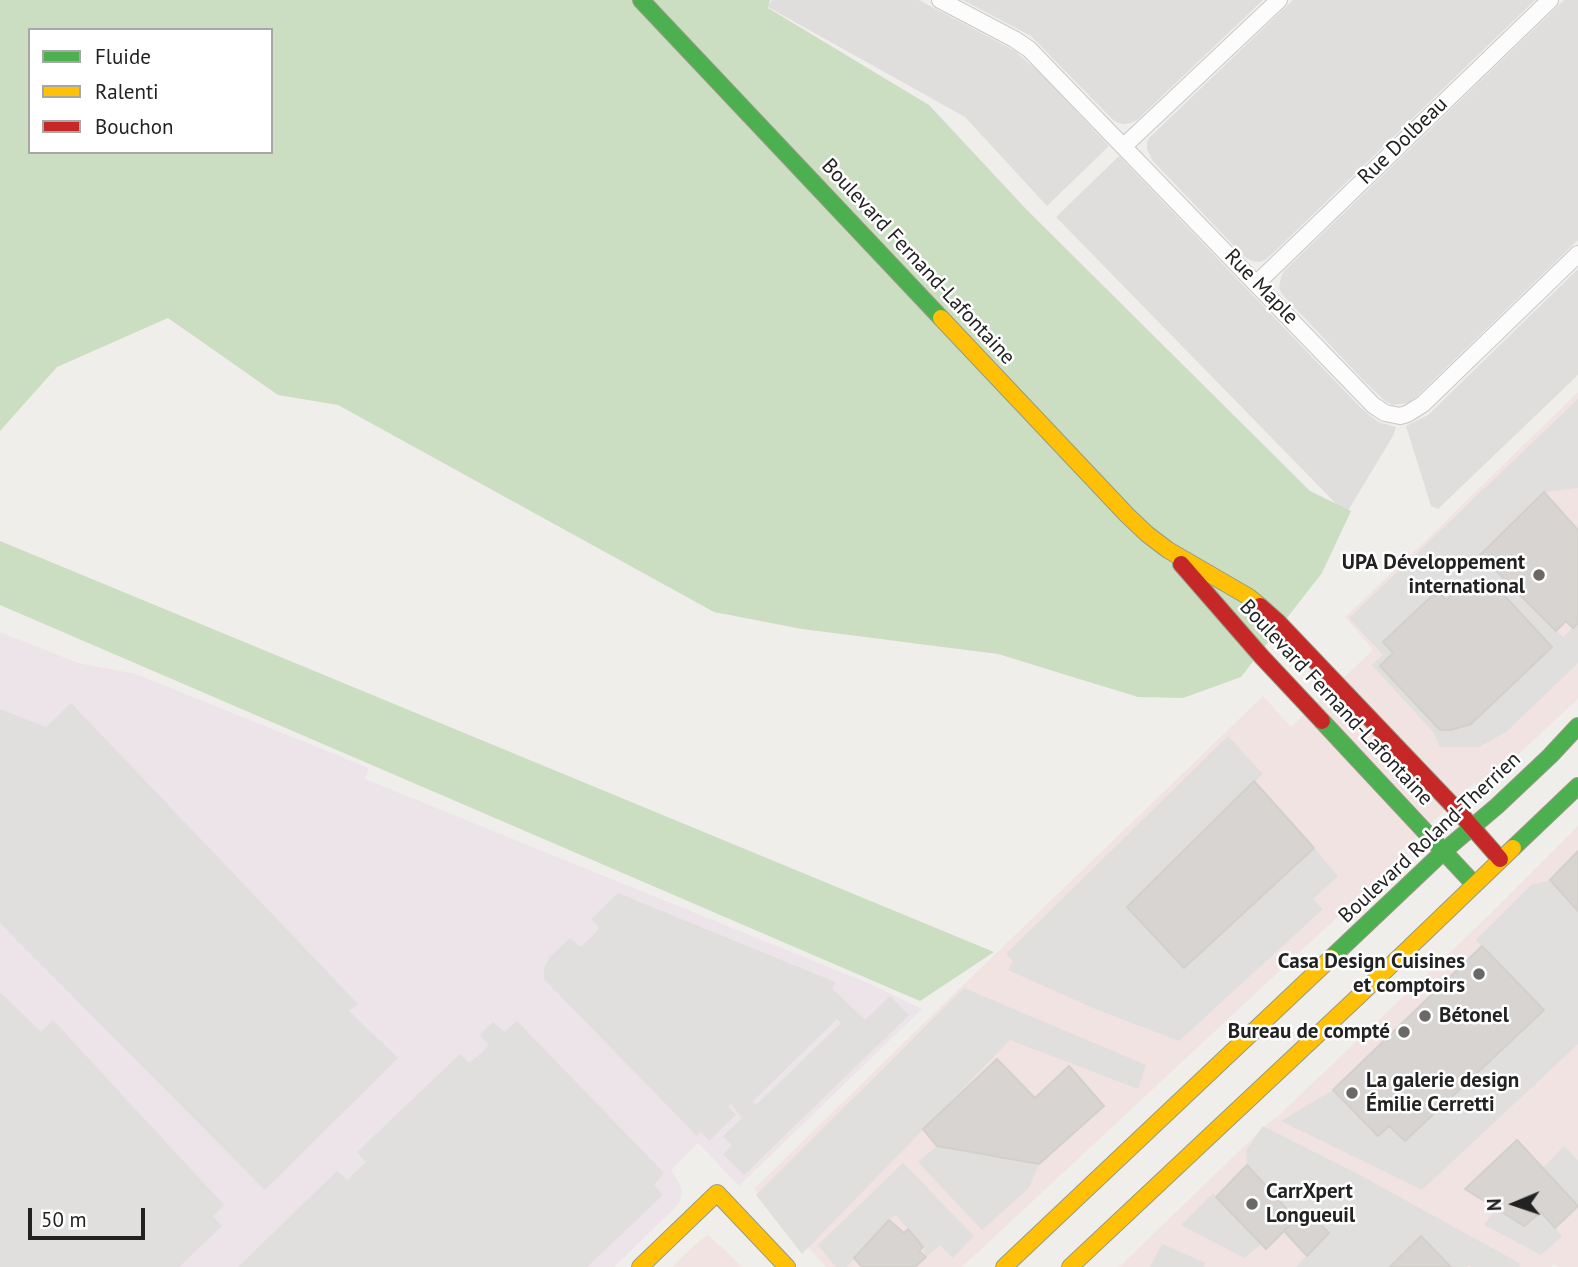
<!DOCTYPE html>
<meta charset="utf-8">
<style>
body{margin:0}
#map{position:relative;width:1578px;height:1267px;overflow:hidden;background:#f0eeeb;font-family:"PT Sans",sans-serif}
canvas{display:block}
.legend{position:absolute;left:28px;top:28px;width:245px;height:126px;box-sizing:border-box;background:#fff;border:2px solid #a7a7a7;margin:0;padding:9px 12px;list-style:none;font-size:21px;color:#222}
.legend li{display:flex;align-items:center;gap:14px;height:35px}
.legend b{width:35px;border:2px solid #a7a7a7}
.north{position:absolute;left:1480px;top:1169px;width:70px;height:70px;-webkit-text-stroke:5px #fff;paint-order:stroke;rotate:268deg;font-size:19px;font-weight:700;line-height:28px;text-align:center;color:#222}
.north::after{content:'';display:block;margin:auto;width:24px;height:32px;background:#222;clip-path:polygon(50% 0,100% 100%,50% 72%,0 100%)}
.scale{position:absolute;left:28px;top:1208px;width:117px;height:32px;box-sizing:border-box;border:4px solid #222;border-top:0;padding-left:9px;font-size:21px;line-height:24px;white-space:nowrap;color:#222;-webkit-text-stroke:5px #fff;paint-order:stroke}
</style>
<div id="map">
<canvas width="1578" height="1267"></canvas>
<ul class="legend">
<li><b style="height:9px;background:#4caf50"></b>Fluide</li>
<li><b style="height:9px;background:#ffc107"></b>Ralenti</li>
<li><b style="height:9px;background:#c62828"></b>Bouchon</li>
</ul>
<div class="north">N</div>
<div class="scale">50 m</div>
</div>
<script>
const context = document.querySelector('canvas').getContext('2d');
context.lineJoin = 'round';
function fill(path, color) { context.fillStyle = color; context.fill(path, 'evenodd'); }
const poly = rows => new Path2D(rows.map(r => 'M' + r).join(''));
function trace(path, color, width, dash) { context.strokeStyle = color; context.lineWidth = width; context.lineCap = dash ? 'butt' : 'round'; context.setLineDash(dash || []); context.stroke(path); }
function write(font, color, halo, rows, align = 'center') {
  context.font = font + ' "PT Sans",sans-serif'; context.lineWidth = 5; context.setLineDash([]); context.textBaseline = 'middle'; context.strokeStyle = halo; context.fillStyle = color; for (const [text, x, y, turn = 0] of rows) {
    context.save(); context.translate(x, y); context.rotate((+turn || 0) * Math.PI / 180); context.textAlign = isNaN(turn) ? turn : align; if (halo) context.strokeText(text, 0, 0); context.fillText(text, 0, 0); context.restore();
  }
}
fill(poly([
 [772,0,919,0,1015,51,1039,72,1109,146,1047,206,965,117,768,7],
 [963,0,1263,0,1137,120,1131,123,1124,124,1118,123,1112,119,1031,36],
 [1293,0,1535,0,1272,254,1265,260,1259,262,1252,261,1246,258,1236,248,1152,160,1147,149,1147,143,1149,138],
 [1564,0,1578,0,1578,240,1416,397,1408,403,1392,405,1384,400,1363,380,1282,294,1279,288,1281,277,1284,271],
 [1119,156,1361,408,1378,422,1396,427,1393,436,1346,514,1056,217],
 [1578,269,1578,375,1438,509,1431,506,1406,426,1428,415]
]), '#dfdedc');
fill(poly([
 [1578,392,1578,699,1481,789,1474,783,1401,852,1404,855,962,1267,826,1267,771,1206,754,1189,931,1016,1263,696,1291,727,1373,650,1345,617,1422,544],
 [1578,826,1578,1267,1558,1267,1553,1264,1552,1267,1119,1267,1266,1125,1279,1115,1488,916],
 [708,1235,718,1245,720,1245,742,1267,672,1267,701,1239]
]), '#f1e3e1');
fill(poly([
 [0,632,78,663,136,674,369,768,365,779,868,983,922,1009,739,1186,698,1143,671,1170,680,1184,682,1190,680,1202,675,1208,614,1267,0,1267]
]), '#ede4e9');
fill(poly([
 [0,0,770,0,768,8,929,105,1026,209,1310,491,1351,511,1322,573,1241,677,1183,698,1138,697,998,654,802,629,714,612,338,405,278,395,168,318,57,367,0,431],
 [30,30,271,30,271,152,30,152],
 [0,541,994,952,920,1001,0,605]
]), '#cbdec1');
fill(poly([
 [1578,399,1578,488,1544,492,1480,555,1563,637,1578,623,1578,663,1506,732,1479,747,1440,747,1433,732,1372,665,1383,655,1349,618],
 [71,703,358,1004,349,1011,398,1058,265,1190,0,923,0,709,46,727],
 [1228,736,1263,774,1127,907,1184,967,1314,848,1338,876,1313,899,1323,909,1179,1041,1093,1008,1008,970,1013,961,1006,954],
 [1550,880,1578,911,1578,1044,1422,1190,1281,1121,1333,1090,1377,1136,1389,1126,1405,1141,1544,1010,1476,940,1531,885],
 [618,893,835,982,832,990,837,993,865,1020,890,996,909,1015,744,1175,723,1154,732,1145,723,1136,742,1118,731,1104,728,1106,736,1115,709,1141,701,1132,697,1136,544,979,544,968,549,958,570,938,579,946,582,946,598,930,598,926,591,919],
 [837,1019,841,1023,756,1105,753,1101],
 [964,988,1146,1065,1138,1089,1010,1040,802,1254,756,1195],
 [0,992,41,1032,53,1020,224,1205,213,1216,222,1226,179,1267,0,1267],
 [517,1021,664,1173,654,1185,663,1195,587,1267,238,1267,337,1171,347,1180,366,1162,357,1152,460,1054,469,1063,480,1054,489,1045,480,1035,493,1022,504,1032],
 [1263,1126,1360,1175,1521,1264,1518,1267,1471,1267,1469,1265,1467,1267,1451,1267,1421,1236,1390,1267,1296,1267,1329,1233,1306,1210,1296,1219,1247,1165,1246,1151],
 [937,1146,1039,1164,1029,1188,982,1230,918,1162],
 [1564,1146,1578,1160,1578,1206,1543,1168],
 [903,1163,974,1236,953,1258,940,1245,926,1257,923,1247,896,1215,889,1220,847,1267,836,1267,818,1245],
 [1213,1193,1261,1244,1244,1258,1181,1225],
 [1496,1209,1524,1226,1541,1212,1562,1236,1541,1255,1484,1225],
 [1162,1244,1206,1263,1204,1267,1150,1267]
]), '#e0dfde');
const building = poly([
 [1544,492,1578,530,1578,623,1573,628,1566,621,1556,631,1480,555,1544,492],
 [1490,580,1552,647,1471,724,1451,730,1440,730,1380,666,1393,653,1383,642,1437,591,1446,600,1463,584,1474,596,1490,580],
 [1254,781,1314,848,1184,968,1127,907,1254,781],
 [1578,851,1578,911,1550,880,1578,851],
 [1482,946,1544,1010,1405,1141,1389,1126,1378,1136,1333,1090,1482,946],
 [997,1059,1035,1098,1069,1066,1104,1106,1039,1164,937,1146,923,1129,997,1059],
 [1517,1140,1578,1206,1555,1228,1541,1212,1524,1226,1465,1189,1517,1140],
 [1247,1165,1296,1219,1266,1249,1216,1197,1247,1165],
 [1306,1210,1329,1233,1307,1256,1284,1231,1306,1210],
 [889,1220,904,1233,908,1229,923,1247,919,1251,926,1257,915,1267,862,1267,854,1258,889,1220],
 [1421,1236,1451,1267,1390,1267,1421,1236]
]);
fill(building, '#d7d4d2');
trace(building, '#d3d0cc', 2);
const street = poly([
 [940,0,1014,39,1029,49,1373,405,1385,413,1400,416,1407,414,1423,404,1578,254],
 [1124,146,1279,0],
 [1257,283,1550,0]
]);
const fast = poly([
 [641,0,941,318],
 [1322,721,1474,884],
 [1513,848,1578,786],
 [1331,958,1444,851,1497,806,1550,756,1578,726]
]);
const slow = poly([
 [941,318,1127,515,1147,534,1168,550,1249,597,1260,606],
 [640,1267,717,1193,787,1267],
 [1004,1267,1331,958],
 [1070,1267,1362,993,1513,848]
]);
const jam = poly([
 [1181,564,1262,657,1322,721],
 [1260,606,1278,622,1457,810,1500,859]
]);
trace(street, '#c9c8c7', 18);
trace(fast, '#999a82', 18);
trace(slow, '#999a82', 18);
trace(jam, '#999a82', 18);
trace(street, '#fdfcfc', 16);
trace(fast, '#4caf50', 16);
trace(slow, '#ffc107', 16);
trace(jam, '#c62828', 16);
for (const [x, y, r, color] of [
 [1539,575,7,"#6a6968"],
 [1479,974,7,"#6a6968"],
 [1425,1016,7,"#6a6968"],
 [1404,1032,7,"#6a6968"],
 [1352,1093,7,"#6a6968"],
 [1252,1204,7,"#6a6968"]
]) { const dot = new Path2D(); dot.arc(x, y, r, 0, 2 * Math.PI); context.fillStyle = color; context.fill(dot); trace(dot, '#fff', 2.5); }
write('21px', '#222', '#fff', [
 ["Rue Dolbeau",1403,141,-44],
 ["Boulevard Fernand-Lafontaine",918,262,47],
 ["Rue Maple",1261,287,46],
 ["Boulevard Fernand-Lafontaine",1336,703,47],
 ["Boulevard Roland-Therrien",1430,838,-43]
]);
write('bold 21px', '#222', '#fff', [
 ["UPA Développement",1525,563],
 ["international",1525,587],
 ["Casa Design Cuisines",1465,962],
 ["et comptoirs",1465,986],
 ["Bétonel",1439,1016,"left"],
 ["Bureau de compté",1390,1032],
 ["La galerie design",1366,1081,"left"],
 ["Émilie Cerretti",1366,1105,"left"],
 ["CarrXpert",1266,1192,"left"],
 ["Longueuil",1266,1216,"left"]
], 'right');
</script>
